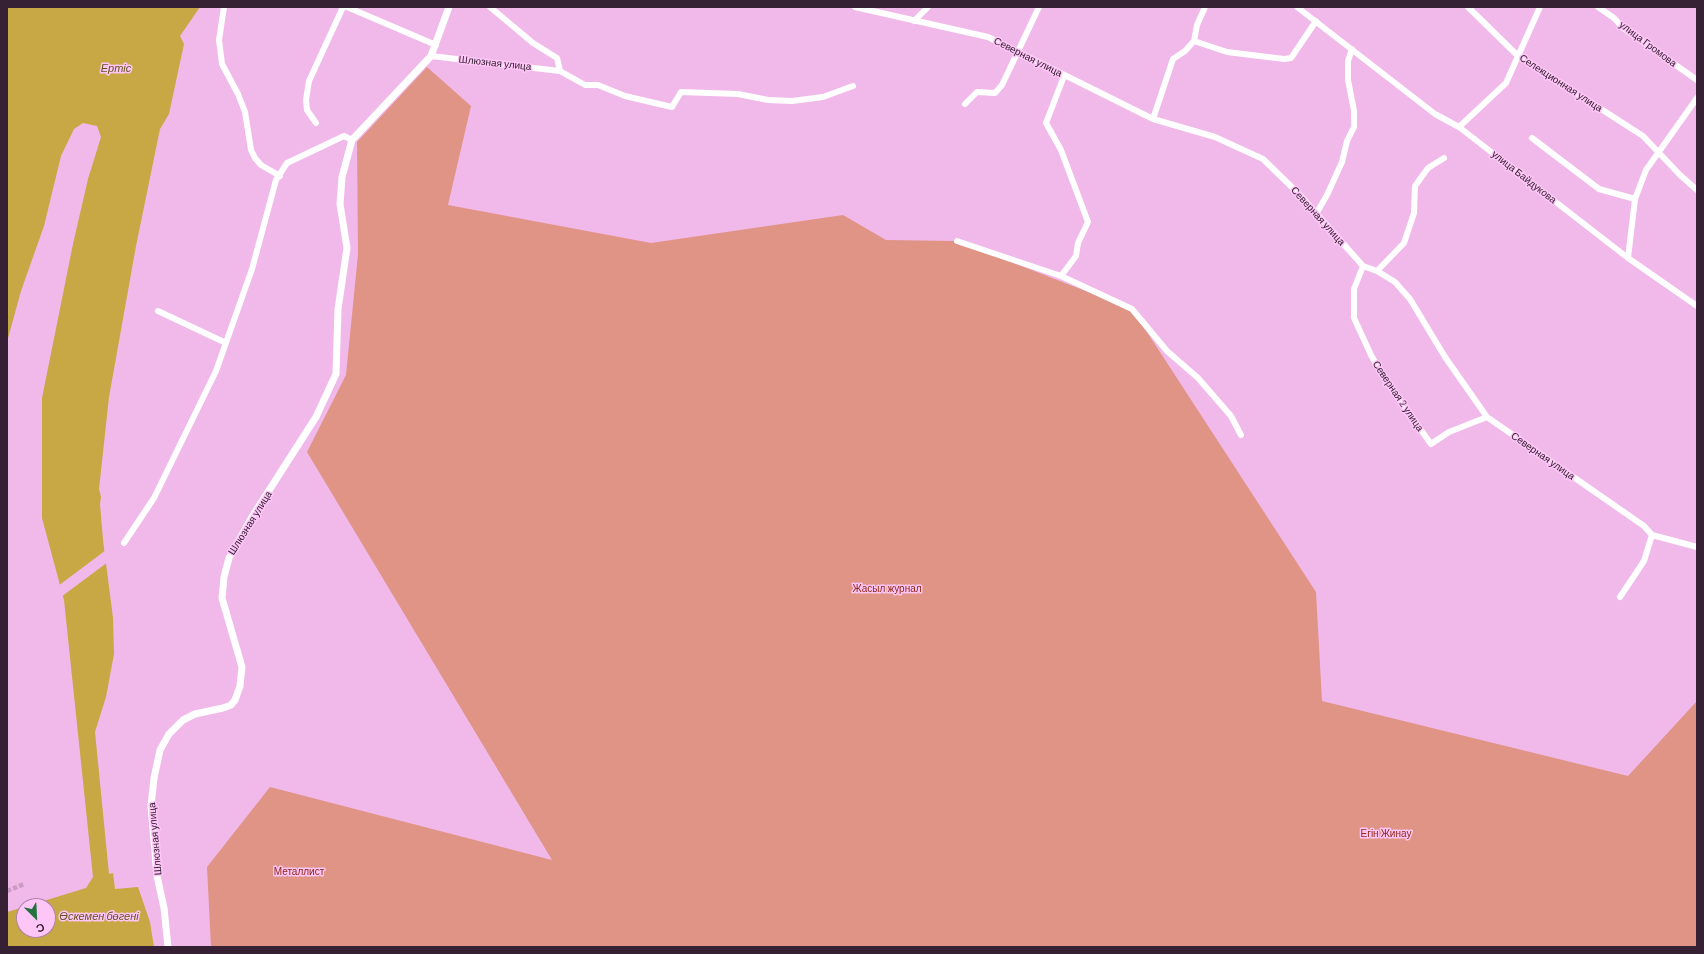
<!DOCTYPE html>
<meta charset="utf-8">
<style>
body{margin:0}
#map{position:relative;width:1704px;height:954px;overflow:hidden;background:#f1b9e9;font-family:Barlow,sans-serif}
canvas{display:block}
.frame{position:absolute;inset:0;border:8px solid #362134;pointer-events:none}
.north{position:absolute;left:16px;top:898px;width:40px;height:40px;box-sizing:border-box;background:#fec6f6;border:1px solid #ae84a8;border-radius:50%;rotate:156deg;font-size:11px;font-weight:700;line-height:16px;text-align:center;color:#362134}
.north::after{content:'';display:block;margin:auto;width:14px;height:18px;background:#25713f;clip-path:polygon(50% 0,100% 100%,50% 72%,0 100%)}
</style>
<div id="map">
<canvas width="1704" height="954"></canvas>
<div class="frame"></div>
<div class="north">С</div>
</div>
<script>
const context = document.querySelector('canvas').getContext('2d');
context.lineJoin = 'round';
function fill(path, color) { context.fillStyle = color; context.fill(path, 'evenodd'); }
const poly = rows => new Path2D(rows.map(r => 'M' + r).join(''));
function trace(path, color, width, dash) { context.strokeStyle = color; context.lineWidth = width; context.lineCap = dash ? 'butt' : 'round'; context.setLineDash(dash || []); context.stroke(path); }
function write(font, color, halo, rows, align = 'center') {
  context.font = font + ' Barlow,sans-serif'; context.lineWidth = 3; context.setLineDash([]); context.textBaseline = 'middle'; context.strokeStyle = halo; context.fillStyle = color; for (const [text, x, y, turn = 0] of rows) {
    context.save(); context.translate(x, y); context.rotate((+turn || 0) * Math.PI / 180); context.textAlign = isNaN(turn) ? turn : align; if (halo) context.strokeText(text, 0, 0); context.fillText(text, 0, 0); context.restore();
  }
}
fill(poly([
 [427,67,471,106,448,205,651,243,843,215,886,240,957,241,1132,309,1316,592,1322,701,1628,776,1697,701,1697,947,211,947,207,867,270,787,552,860,307,452,346,375,358,254,357,142]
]), '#e09486');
fill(poly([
 [7,7,200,7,180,36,184,44,169,114,160,129,136,246,109,397,99,489,101,497,100,504,103,540,113,618,114,654,106,697,95,732,109,874,113,873,115,889,138,887,150,922,154,947,7,947,7,912,24,907,24,930,48,930,48,906,27,906,86,888,93,877,64,600,42,518,42,398,73,244,88,179,101,137,97,126,83,123,74,129,61,156,44,226,21,291,7,342]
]), '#c7a845');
fill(poly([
 [106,550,108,562,61,597,58,586]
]), '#f1b9e9');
trace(poly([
 [7,891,24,884]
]), '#cc9bc5', 4.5, [4.5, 2]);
trace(poly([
 [224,7,219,40,222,64,238,94,245,112,251,150,255,158,261,165,280,176],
 [347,7,436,45],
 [490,7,533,43,557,58,560,71,585,85,598,85,625,96,672,107,681,92,738,94,768,100,792,101,823,97,853,86],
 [855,7,988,37,1153,119,1215,137,1263,159,1301,196,1363,266,1377,271,1395,282,1410,299,1445,357,1487,417,1644,526,1652,535,1697,547],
 [1297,7,1435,114,1459,127,1628,258,1697,306],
 [1468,7,1517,55,1643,136,1680,175,1697,190],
 [1598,7,1614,18,1623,28,1697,80],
 [914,21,928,7],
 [1194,41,1227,52,1284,59,1291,58,1316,21],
 [431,56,560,71],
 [965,104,977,92,995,93,1002,85,1039,7],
 [1153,119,1173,59,1185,51,1194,41,1197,25,1205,7],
 [316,123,307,110,306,100,309,81,343,7],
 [1459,127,1506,83,1540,7],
 [1532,138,1599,189,1635,199],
 [1316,214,1327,195,1342,162,1347,141,1354,127,1354,111,1348,80,1348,61,1352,49],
 [957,241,1061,276,1132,309,1167,351,1198,378,1218,401,1231,416,1241,435],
 [1628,258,1635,199,1646,170,1697,98],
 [1363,266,1354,289,1354,318,1371,355,1386,381,1431,444,1449,432,1487,417],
 [1377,271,1404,243,1414,213,1415,186,1428,168,1444,158],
 [1061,276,1076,256,1078,243,1088,222,1061,150,1046,123,1064,76],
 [158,311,226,343],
 [124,543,154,498,216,371,252,269,276,180,287,163,344,136,352,140],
 [1620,597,1644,561,1652,535]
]), '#fff', 6);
trace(poly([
 [168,947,164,908,157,876,151,806,154,778,160,750,169,734,183,720,195,714,223,708,231,705,235,700,240,686,242,667,222,598,224,577,229,558,252,517,316,417,336,374,338,309,347,248,340,204,342,177,352,140,431,56,449,7]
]), '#fff', 7);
write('10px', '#362134', '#fec6f6', [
 ["улица Громова",1648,44,37],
 ["Северная улица",1028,57,27],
 ["Шлюзная улица",495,63,6],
 ["Селекционная улица",1561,83,33],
 ["улица Байдукова",1524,177,38],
 ["Северная улица",1318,216,48],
 ["Северная 2 улица",1398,396,56],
 ["Северная улица",1543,456,35],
 ["Шлюзная улица",250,523,-58],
 ["Шлюзная улица",155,839,-95]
]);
write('10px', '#912515', '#fec6f6', [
 ["Жасыл журнал",887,589],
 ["Егін Жинау",1386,834],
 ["Металлист",299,872]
]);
write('italic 11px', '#645420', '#fec6f6', [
 ["Ертіс",116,68],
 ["Өскемен бөгені",99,916]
]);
</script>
